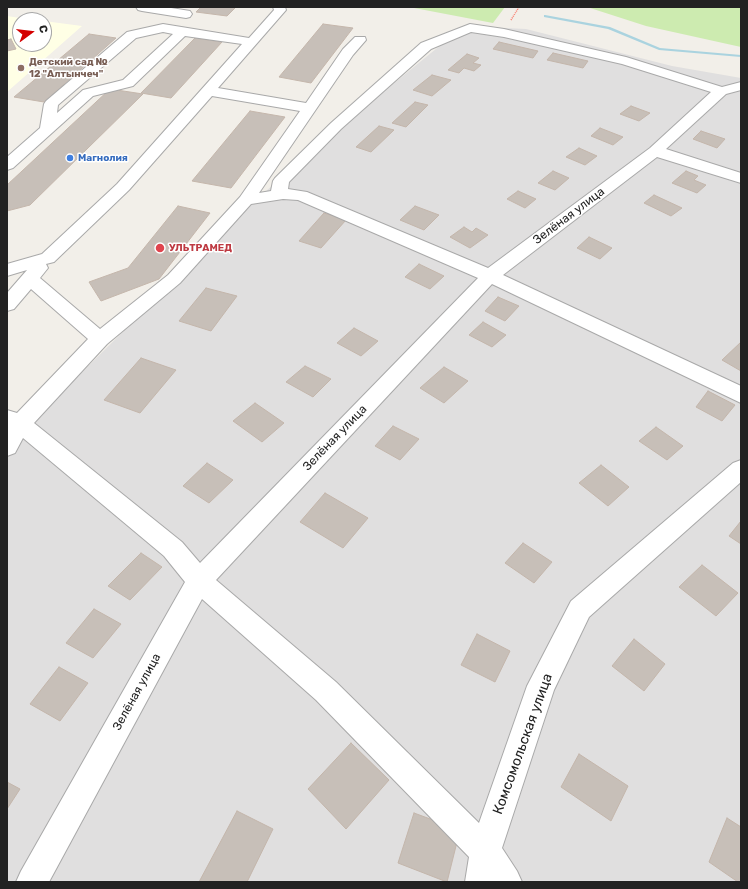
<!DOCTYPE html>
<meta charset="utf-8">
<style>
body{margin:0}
#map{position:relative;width:748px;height:889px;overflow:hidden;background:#f2efe9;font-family:Rubik,sans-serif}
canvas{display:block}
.frame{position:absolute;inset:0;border:8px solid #222;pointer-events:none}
.north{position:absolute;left:12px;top:12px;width:40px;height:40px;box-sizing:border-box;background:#fff;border:1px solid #a7a7a7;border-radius:50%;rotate:75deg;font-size:11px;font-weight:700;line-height:16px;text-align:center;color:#222}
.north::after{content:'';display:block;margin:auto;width:14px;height:18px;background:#d40000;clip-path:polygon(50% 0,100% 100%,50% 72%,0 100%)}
</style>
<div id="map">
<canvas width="748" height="889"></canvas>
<div class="frame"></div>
<div class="north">С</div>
</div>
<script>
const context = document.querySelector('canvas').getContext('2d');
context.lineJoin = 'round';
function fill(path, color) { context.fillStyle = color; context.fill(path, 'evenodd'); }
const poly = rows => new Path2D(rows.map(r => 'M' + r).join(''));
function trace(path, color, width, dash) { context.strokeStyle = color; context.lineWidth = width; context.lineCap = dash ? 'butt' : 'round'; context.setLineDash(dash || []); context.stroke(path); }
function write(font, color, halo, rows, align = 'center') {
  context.font = font + ' Rubik,sans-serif'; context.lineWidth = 3; context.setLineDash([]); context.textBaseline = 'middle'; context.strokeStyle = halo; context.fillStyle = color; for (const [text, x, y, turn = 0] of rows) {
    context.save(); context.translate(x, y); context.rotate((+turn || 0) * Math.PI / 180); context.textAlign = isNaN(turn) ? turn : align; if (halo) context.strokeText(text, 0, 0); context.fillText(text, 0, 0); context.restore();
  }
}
fill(poly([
 [464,26,526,29,672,66,741,78,741,882,7,882,7,455,57,397,252,204,300,160]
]), '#e0dfdf');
fill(poly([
 [7,16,33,20,20,20,20,44,44,44,44,21,82,26,7,92]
]), '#ffffe5');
fill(poly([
 [409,7,505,7,493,23],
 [587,7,741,7,741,47,646,26]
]), '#cdebb0');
fill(poly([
 [545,15,610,27,660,48,741,55,741,57,659,50,608,29,544,17,544,15,545,15]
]), '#aad3df');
const building = poly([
 [201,7,236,7,227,16,196,12,201,7],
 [323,24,353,28,311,83,279,77,323,24],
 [89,34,116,38,44,102,14,97,89,34],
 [195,38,222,42,171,98,141,93,195,38],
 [11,39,16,49,7,51,7,40,11,39],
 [499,42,538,51,533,58,493,49,499,42],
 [553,53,588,61,583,68,547,60,553,53],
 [467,54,479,58,473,63,481,65,474,71,464,68,459,73,448,70,467,54],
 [432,75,451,80,432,96,413,90,432,75],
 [110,89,143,94,30,205,7,211,7,185,110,89],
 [415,102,428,105,406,127,392,123,415,102],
 [631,106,650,113,639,121,620,114,631,106],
 [250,111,285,117,231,188,192,181,250,111],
 [379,126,394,130,371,152,356,147,379,126],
 [600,128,623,137,613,145,591,136,600,128],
 [701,131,725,139,717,148,693,139,701,131],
 [579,148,597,156,585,165,566,157,579,148],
 [553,171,569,178,555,190,538,183,553,171],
 [686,171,698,176,694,180,706,185,697,193,672,183,686,171],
 [518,191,536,199,525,208,507,199,518,191],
 [654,195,682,208,671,216,644,203,654,195],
 [178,206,210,213,159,279,101,301,89,282,128,268,178,206],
 [415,206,439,215,424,230,400,220,415,206],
 [324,213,346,220,321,248,299,241,324,213],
 [464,227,472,232,476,228,488,235,470,248,450,237,464,227],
 [589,237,612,248,600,259,577,248,589,237],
 [419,264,444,276,430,289,405,277,419,264],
 [206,288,237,296,211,331,179,321,206,288],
 [498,297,519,306,505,321,485,311,498,297],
 [483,322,506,335,492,347,469,335,483,322],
 [354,328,378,341,361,356,337,343,354,328],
 [741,342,741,371,722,360,741,342],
 [141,358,176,370,140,413,104,400,141,358],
 [305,366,331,379,313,397,286,382,305,366],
 [444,367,468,381,444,403,420,388,444,367],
 [708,391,735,405,722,421,696,407,708,391],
 [255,403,284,423,262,442,233,421,255,403],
 [393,426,419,439,400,460,375,446,393,426],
 [656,427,683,446,667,460,639,441,656,427],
 [207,463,233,480,209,503,183,486,207,463],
 [601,465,629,487,608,506,579,483,601,465],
 [325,493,368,518,343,548,300,522,325,493],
 [741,521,741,544,729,536,741,521],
 [523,543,552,562,534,583,505,563,523,543],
 [141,553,162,567,130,600,108,586,141,553],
 [702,565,738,593,716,616,679,587,702,565],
 [94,609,121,624,93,658,66,643,94,609],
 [477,634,510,651,495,682,461,665,477,634],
 [634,639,665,664,644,691,612,666,634,639],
 [59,667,88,683,60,721,30,704,59,667],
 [351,743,389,780,346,829,308,789,351,743],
 [579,754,628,786,611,821,561,787,579,754],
 [7,782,20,789,7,809,7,782],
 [237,811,273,829,247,882,199,882,237,811],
 [414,813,460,830,447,882,398,863,414,813],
 [727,818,741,827,741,882,738,882,709,862,727,818]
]);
fill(building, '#c7bfb8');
trace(building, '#c4b6ab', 1);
const minor = poly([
 [136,7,165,7,190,11,192,14,190,17,186,18,142,11,138,10,136,7],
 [273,7,285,7,286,10,218,88,306,103,343,49,355,37,365,37,366,40,353,55,259,193,271,191,273,181,275,178,331,123,421,43,470,24,504,29,626,57,722,87,741,82,741,90,726,94,666,149,741,173,741,183,657,157,503,275,741,386,741,403,492,284,216,580,336,682,479,823,527,686,571,601,733,463,741,460,741,482,589,617,554,690,502,848,517,871,522,882,465,882,469,857,316,700,202,599,49,882,16,882,21,871,185,582,164,556,23,438,15,453,7,456,7,410,17,413,88,339,31,289,14,309,7,311,7,293,27,270,7,276,7,264,42,254,117,184,242,44,185,36,133,86,93,96,13,168,7,170,7,157,40,128,44,104,46,101,127,32,163,24,249,38,274,10,273,7],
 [163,32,173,34,123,80,83,90,57,113,58,105,136,38,163,32],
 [471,32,504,37,622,64,711,92,650,148,488,268,307,192,288,189,289,182,341,129,431,49,471,32],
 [212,96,300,111,240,197,168,275,100,329,40,278,48,268,46,264,54,262,129,190,212,96],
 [283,199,298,200,478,278,200,563,182,542,34,423,107,344,180,283,251,204,283,199]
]);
trace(minor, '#a9a9a9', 2);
trace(poly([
 [511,20,519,7]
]), '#fa8072', 1.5, [1, 1]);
fill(minor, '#fff');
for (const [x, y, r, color] of [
 [21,68,4,"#8d6e63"],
 [70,158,4,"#3f7fe0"],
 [160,248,5,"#e0444e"]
]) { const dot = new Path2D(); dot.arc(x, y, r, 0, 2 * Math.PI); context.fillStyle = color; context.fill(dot); trace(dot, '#fff', 1.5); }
write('bold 10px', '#785e54', '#fff', [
 ["Детский сад №",29,62],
 ["12 \"Алтынчеч\"",29,74]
], 'left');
write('bold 10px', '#366cbe', '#fff', [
 ["Магнолия",78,158]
], 'left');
write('bold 10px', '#be3a42', '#fff', [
 ["УЛЬТРАМЕД",169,248]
], 'left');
write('12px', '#222', '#fff', [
 ["Зелёная улица",569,216,-37],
 ["Зелёная улица",335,438,-46],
 ["Зелёная улица",137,692,-61]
]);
write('14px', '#222', '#fff', [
 ["Комсомольская улица",523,744,-70]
]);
</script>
